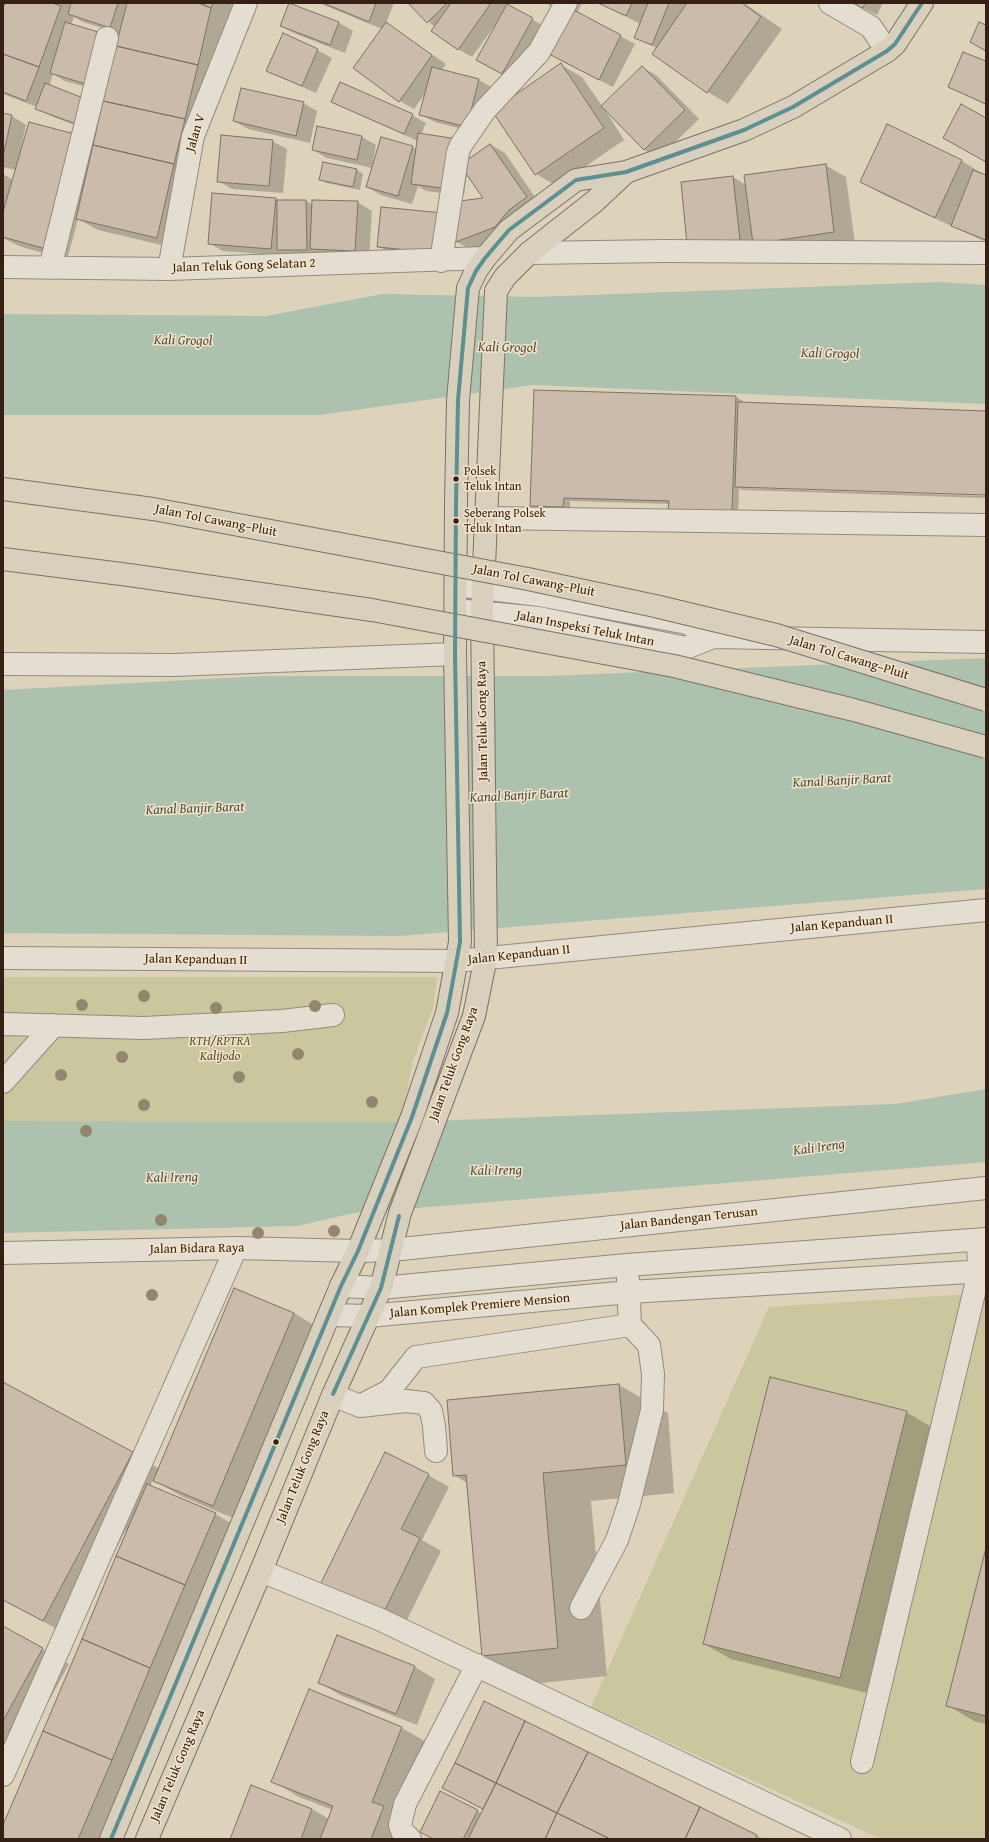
<!DOCTYPE html>
<meta charset="utf-8">
<style>
body{margin:0}
#map{position:relative;width:989px;height:1842px;overflow:hidden;background:#ddd2ba;font-family:"Gentium Book Plus",serif}
canvas{display:block}
.frame{position:absolute;inset:0;border:4px solid #362016;pointer-events:none}
</style>
<div id="map">
<canvas width="989" height="1842"></canvas>
<div class="frame"></div>
</div>
<script>
const context = document.querySelector('canvas').getContext('2d');
context.lineJoin = 'round';
function fill(path, color) { context.fillStyle = color; context.fill(path, 'evenodd'); }
const poly = rows => new Path2D(rows.map(r => 'M' + r).join(''));
function trace(path, color, width, dash) { context.strokeStyle = color; context.lineWidth = width; context.lineCap = dash ? 'butt' : 'round'; context.setLineDash(dash || []); context.stroke(path); }
function write(font, color, halo, rows, align = 'center') {
  context.font = font + ' "Gentium Book Plus",serif'; context.lineWidth = 3; context.setLineDash([]); context.textBaseline = 'middle'; context.strokeStyle = halo; context.fillStyle = color; for (const [text, x, y, turn = 0] of rows) {
    context.save(); context.translate(x, y); context.rotate((+turn || 0) * Math.PI / 180); context.textAlign = isNaN(turn) ? turn : align; if (halo) context.strokeText(text, 0, 0); context.fillText(text, 0, 0); context.restore();
  }
}
fill(poly([
 [3,977,437,977,433,1008,413,1061,401,1122,3,1121],
 [986,1293,986,1839,881,1839,591,1707,769,1307]
]), '#cac69e');
fill(poly([
 [940,282,986,285,986,404,532,385,320,415,3,415,3,314,267,316,382,294,536,297],
 [986,658,986,889,399,936,3,933,3,690,263,676,548,676],
 [986,1089,986,1162,354,1213,297,1226,3,1233,3,1121,401,1122,895,1104]
]), '#adc1af');
fill(poly([
 [6,3,239,3,198,129,178,249,98,230,78,219,67,260,19,246,3,238,3,240,3,174,13,180,16,170,3,167,3,114,12,116,26,125,21,148,23,148,78,136,94,146,100,114,93,132,51,116,37,108,37,107,3,94,3,11],
 [74,17,83,22,121,34,118,43,71,25],
 [53,74,65,81,104,92,109,75,111,75,103,109,88,101,49,86],
 [319,3,394,3,386,23,446,64,441,71,479,80,493,88,481,134,435,122,420,114,426,92,414,109,400,101,382,29],
 [409,3,510,3,508,6,546,27,516,82,477,60,496,25,495,25,472,57,458,49],
 [545,3,582,3,577,13,635,44,613,87,564,62,570,16],
 [598,3,687,3,686,5,688,3,744,3,782,29,728,104,708,92,656,48,635,37,641,24],
 [852,3,883,3,877,15],
 [290,5,339,23,353,31,345,53,296,34,281,26],
 [317,50,332,58,316,93,282,78,268,70],
 [986,62,986,105,949,87],
 [561,65,582,77,602,106,642,67,656,75,699,119,659,158,645,150,604,108,624,140,557,186,536,174,493,111],
 [333,101,412,115,426,123,421,135,471,148,469,160,491,145,505,153,541,206,510,235,471,250,457,242,456,235,453,261,392,254,378,246,443,214,485,199,467,173,464,196,426,191,418,186,412,204,381,195,367,187,372,168,327,158,313,150,318,128,362,137,376,145,373,161,374,161,412,147,417,150,418,141,347,109],
 [303,103,317,111,310,143,248,129,234,121],
 [888,126,962,161,986,176,986,242,882,194,861,182],
 [272,141,287,149,283,193,232,189,218,181],
 [825,165,846,177,855,244,688,245,733,177,746,185],
 [357,170,363,174,360,190,327,183,320,179],
 [275,199,279,201,306,201,313,205,357,202,372,211,369,259,292,258,285,253,285,256,223,251,209,243],
 [535,391,736,397,743,401,743,403,986,412,986,494,742,486,742,488,986,496,986,498,743,490,739,488,738,516,669,504,570,501,570,511,538,509,531,505],
 [294,1313,320,1329,240,1521,181,1496,153,1480,150,1486,215,1514,236,1526,104,1839,3,1839,3,1828,128,1531,126,1530,70,1636,3,1600,3,1383,160,1469],
 [619,1385,668,1413,674,1493,591,1501,607,1676,532,1684,483,1655,467,1483,454,1475],
 [906,1412,933,1428,867,1693,731,1659,704,1644],
 [428,1475,449,1487,422,1540,441,1551,403,1628,342,1597],
 [986,1552,986,1724,974,1721,947,1705],
 [3,1627,69,1664,3,1785],
 [415,1667,435,1679,417,1725,340,1695,319,1682],
 [310,1690,402,1728,428,1743,404,1839,231,1839,251,1786,312,1809,329,1819,333,1810,299,1797,273,1781],
 [485,1702,763,1839,433,1839,477,1811,481,1813,483,1809,443,1788]
]), '#0003');
const building = poly([
 [5,3,52,3,61,6,39,67,3,54,3,8,5,3],
 [71,3,118,3,110,28,68,14,71,3],
 [127,3,199,3,211,8,198,65,116,46,127,3],
 [199,3,213,3,211,8,199,3],
 [289,3,339,22,330,45,280,26,289,3],
 [323,3,376,3,369,22,323,3],
 [408,3,447,3,427,23,408,3],
 [451,3,491,3,458,50,431,31,451,3],
 [598,3,632,3,626,16,598,3],
 [648,3,669,3,652,45,634,38,648,3],
 [687,3,742,3,761,17,707,93,652,54,687,3],
 [853,3,865,3,863,8,853,3],
 [507,4,533,18,502,74,476,60,507,4],
 [572,9,621,35,599,80,549,54,572,9],
 [65,22,105,34,89,85,50,73,65,22],
 [386,22,432,55,399,102,353,68,386,22],
 [979,22,986,25,986,51,970,42,979,22],
 [283,33,318,49,302,86,266,71,283,33],
 [116,46,198,65,185,119,103,101,116,46],
 [963,52,986,61,986,104,948,87,963,52],
 [3,54,39,67,26,101,3,92,3,54],
 [561,63,604,128,535,175,492,111,561,63],
 [642,66,685,110,644,150,601,106,642,66],
 [432,67,479,79,467,127,419,115,432,67],
 [340,82,413,114,404,134,331,102,340,82],
 [45,83,88,100,79,125,35,109,45,83],
 [241,88,304,102,296,136,233,121,241,88],
 [103,101,185,119,174,164,93,145,103,101],
 [961,104,986,118,986,162,943,138,961,104],
 [3,113,12,115,3,157,3,113],
 [29,122,78,135,46,249,3,237,3,212,29,122],
 [887,124,962,160,935,218,860,182,887,124],
 [317,126,362,136,357,160,312,150,317,126],
 [418,133,457,139,450,189,411,184,418,133],
 [221,135,273,140,269,186,217,182,221,135],
 [381,137,413,146,398,196,366,187,381,137],
 [490,144,527,197,509,210,495,227,456,242,452,202,483,198,460,165,490,144],
 [93,145,174,164,157,238,76,219,93,145],
 [323,162,357,169,353,187,319,180,323,162],
 [826,164,834,232,753,244,744,175,826,164],
 [973,170,986,175,986,240,951,226,973,170],
 [733,176,740,240,687,245,681,182,733,176],
 [212,193,276,198,271,249,208,244,212,193],
 [277,200,306,200,307,250,277,250,277,200],
 [312,200,358,201,355,251,310,249,312,200],
 [381,207,443,213,439,253,377,247,381,207],
 [534,390,736,396,732,512,668,510,669,501,564,498,563,507,530,506,534,390],
 [738,402,986,411,986,495,735,487,738,402],
 [234,1288,294,1313,213,1506,153,1481,234,1288],
 [770,1377,907,1411,840,1678,703,1644,770,1377],
 [3,1382,133,1452,43,1621,3,1600,3,1382],
 [619,1384,626,1465,543,1473,558,1648,482,1656,466,1475,453,1476,447,1400,619,1384],
 [385,1452,429,1474,401,1529,420,1538,382,1616,320,1585,385,1452],
 [147,1484,216,1513,185,1585,116,1556,147,1484],
 [986,1548,986,1716,946,1706,986,1548],
 [116,1556,185,1585,150,1668,82,1639,116,1556],
 [3,1626,43,1648,3,1721,3,1626],
 [337,1635,415,1666,396,1714,318,1683,337,1635],
 [82,1639,150,1668,112,1760,43,1731,82,1639],
 [309,1689,402,1727,372,1802,384,1806,371,1839,320,1839,333,1806,271,1782,309,1689],
 [484,1701,525,1721,496,1783,455,1763,484,1701],
 [525,1721,588,1752,557,1813,496,1783,525,1721],
 [43,1731,112,1760,78,1839,6,1839,3,1838,3,1825,43,1731],
 [588,1752,700,1807,685,1839,610,1839,557,1813,588,1752],
 [455,1763,496,1783,483,1809,442,1788,455,1763],
 [496,1783,557,1813,545,1839,468,1839,496,1783],
 [251,1785,312,1809,301,1839,230,1839,251,1785],
 [440,1791,478,1810,463,1839,433,1839,420,1832,440,1791],
 [700,1807,757,1835,756,1839,685,1839,700,1807],
 [557,1813,610,1839,545,1839,557,1813]
]);
fill(building, '#cbbbaa');
trace(building, '#7c7265', 1);
const minor = poly([
 [830,3,871,27,887,51],
 [529,253,665,251,986,253],
 [441,261,458,152,461,145,485,110,539,52,566,3],
 [3,267,169,269,485,258],
 [50,268,107,38],
 [169,269,193,136,246,3],
 [486,518,986,525],
 [456,585,539,595,687,623,713,637],
 [456,610,539,618,686,648,713,637,986,642],
 [3,664,174,665,455,654],
 [3,958,457,961,986,910],
 [3,1024,144,1028,282,1021,333,1015],
 [3,1082,54,1025],
 [3,1253,236,1248,358,1251,392,1250,986,1188],
 [341,1286,381,1288,627,1265,986,1239],
 [330,1315,369,1316,629,1292,986,1271],
 [333,1395,360,1406,406,1401,424,1403,431,1411,434,1426,436,1451],
 [360,1406,389,1391,416,1357,630,1325],
 [261,1571,379,1619,840,1839],
 [581,1608,617,1540,629,1504,652,1410,653,1374,649,1345,630,1325,628,1279],
 [862,1762,979,1272,978,1240],
 [3,1775,236,1248],
 [410,1839,402,1831,400,1825,405,1804,477,1665]
]);
const major = poly([
 [111,1839,341,1286,358,1251,412,1117,447,1013,460,942,455,654,456,504,458,400,468,288,476,271,485,258,509,230,576,180,626,172,744,130,793,107,887,51,895,44,922,3],
 [147,1839,261,1571,333,1395,381,1288,400,1213,474,1016,486,957,482,612,496,291,505,277,529,253,595,201,626,172]
]);
trace(minor, '#938a7c', 24);
trace(major, '#7c7265', 24);
trace(minor, '#e4ded2', 22);
trace(major, '#d8cfbd', 22);
const highwayBridge = poly([
 [3,489,153,509,528,579,655,606,776,635,986,700],
 [3,559,129,575,372,610,674,666,854,710,986,747]
]);
trace(highwayBridge, '#7c7265', 24, []);
trace(highwayBridge, '#d8cfbd', 22);
trace(poly([
 [333,1394,381,1288,399,1216],
 [111,1839,341,1286,358,1251,412,1117,447,1013,460,942,455,654,456,504,458,400,468,288,476,271,485,258,509,230,576,180,626,172,744,130,793,107,887,51,895,44,922,3]
]), '#5e8f92', 4);
context.fillStyle = '#93866f';
for (const [x, y] of [
 [144,996],
 [82,1005],
 [315,1006],
 [216,1008],
 [298,1054],
 [122,1057],
 [61,1075],
 [239,1077],
 [372,1102],
 [144,1105],
 [86,1131],
 [161,1220],
 [334,1231],
 [258,1233],
 [152,1295]
]) { context.beginPath(); context.arc(x, y, 6, 0, 2 * Math.PI); context.fill(); }
for (const [x, y, r, color] of [
 [456,479,3.5,"#362016"],
 [456,521,3.5,"#362016"],
 [276,1442,3.5,"#362016"]
]) { const dot = new Path2D(); dot.arc(x, y, r, 0, 2 * Math.PI); context.fillStyle = color; context.fill(dot); trace(dot, '#f2e5c9', 1.5); }
write('12px', '#362016', '#f2e5c9', [
 ["Polsek",464,472],
 ["Teluk Intan",464,487],
 ["Seberang Polsek",464,514],
 ["Teluk Intan",464,529]
], 'left');
write('13px', '#362016', '#f2e5c9', [
 ["Jalan V",196,133,-73],
 ["Jalan Teluk Gong Selatan 2",244,266,-2],
 ["Jalan Tol Cawang–Pluit",216,521,11],
 ["Jalan Tol Cawang–Pluit",534,581,11],
 ["Jalan Inspeksi Teluk Intan",585,629,11],
 ["Jalan Tol Cawang–Pluit",849,658,17],
 ["Jalan Teluk Gong Raya",483,721,-91],
 ["Jalan Kepanduan II",842,924,-5],
 ["Jalan Kepanduan II",519,955,-6],
 ["Jalan Kepanduan II",196,960,1],
 ["Jalan Teluk Gong Raya",454,1064,-70],
 ["Jalan Bandengan Terusan",689,1219,-6],
 ["Jalan Bidara Raya",197,1249,-1],
 ["Jalan Komplek Premiere Mension",480,1306,-5],
 ["Jalan Teluk Gong Raya",303,1467,-68],
 ["Jalan Teluk Gong Raya",178,1766,-67]
]);
write('italic 13px', '#574732', '#f2e5c9', [
 ["RTH/RPTRA",220,1042],
 ["Kalijodo",220,1057]
]);
write('italic 14px', '#534e42', '#f2e5c9', [
 ["Kali Grogol",183,341,1],
 ["Kali Grogol",507,348,1],
 ["Kali Grogol",830,354,1],
 ["Kanal Banjir Barat",842,781,-3],
 ["Kanal Banjir Barat",519,796,-3],
 ["Kanal Banjir Barat",195,809,-2],
 ["Kali Ireng",819,1148,-8],
 ["Kali Ireng",496,1171,-1],
 ["Kali Ireng",172,1178,-1]
]);
</script>
